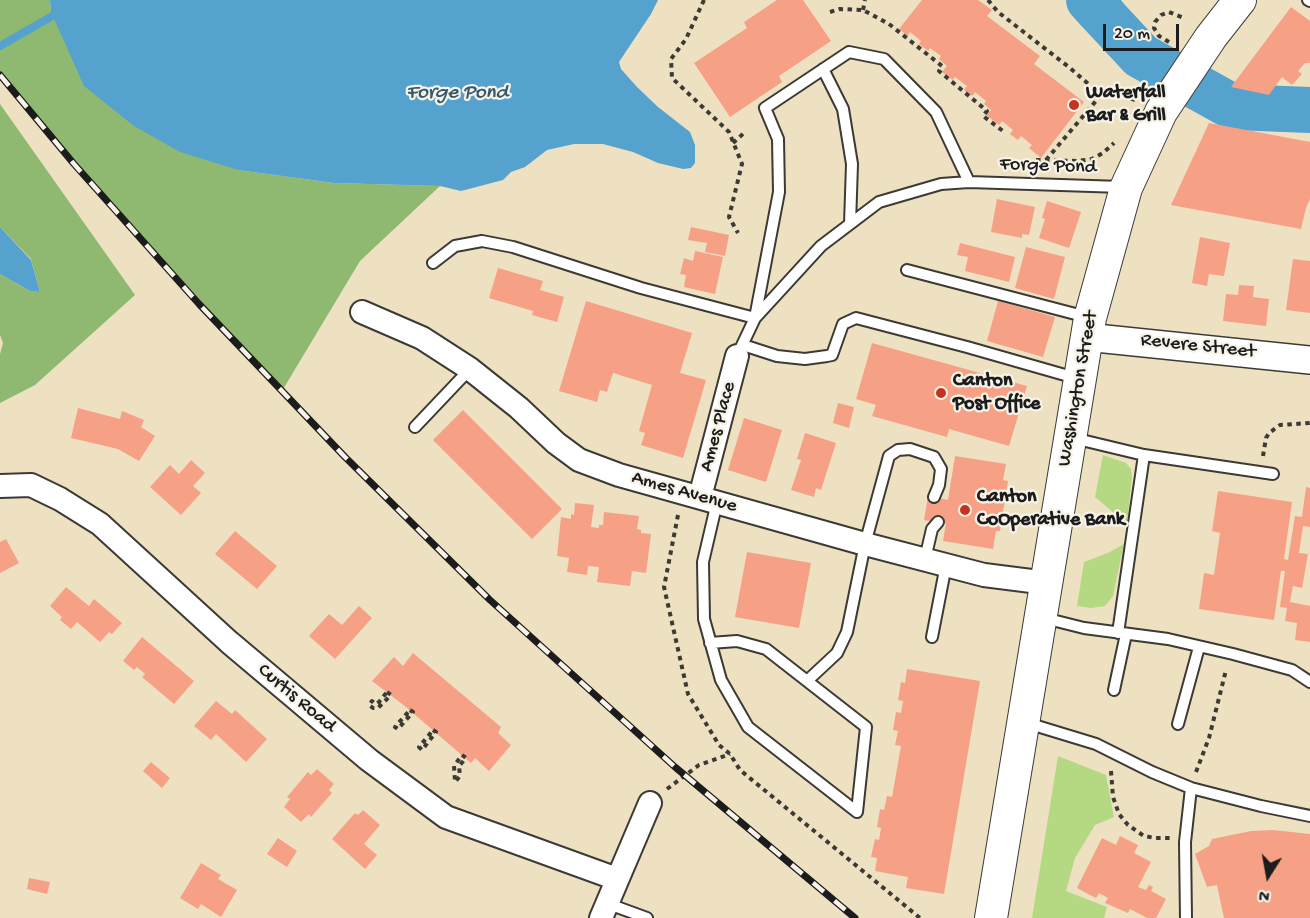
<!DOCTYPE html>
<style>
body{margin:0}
#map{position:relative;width:1310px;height:918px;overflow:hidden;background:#eee1c2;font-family:"Gochi Hand",sans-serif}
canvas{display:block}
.north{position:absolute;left:1238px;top:846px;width:60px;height:60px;-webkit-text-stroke:4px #f7f3e8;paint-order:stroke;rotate:191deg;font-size:16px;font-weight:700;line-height:24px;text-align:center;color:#1c1c1c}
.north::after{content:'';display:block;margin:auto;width:21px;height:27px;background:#1c1c1c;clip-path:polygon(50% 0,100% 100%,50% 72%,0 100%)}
.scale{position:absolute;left:1103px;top:24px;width:76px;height:27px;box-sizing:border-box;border:3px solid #1c1c1c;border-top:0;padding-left:8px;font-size:18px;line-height:21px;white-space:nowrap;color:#1c1c1c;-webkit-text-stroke:4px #f7f3e8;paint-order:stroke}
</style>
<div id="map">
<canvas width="1310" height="918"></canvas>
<div class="north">N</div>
<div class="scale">20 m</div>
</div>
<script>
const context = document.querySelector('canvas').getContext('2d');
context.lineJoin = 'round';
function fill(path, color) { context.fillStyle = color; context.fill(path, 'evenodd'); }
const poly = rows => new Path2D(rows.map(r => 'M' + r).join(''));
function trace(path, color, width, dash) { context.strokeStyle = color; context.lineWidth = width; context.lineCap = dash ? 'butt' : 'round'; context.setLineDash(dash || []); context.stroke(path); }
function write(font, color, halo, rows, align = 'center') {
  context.font = font + ' "Gochi Hand",sans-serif'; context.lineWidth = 4.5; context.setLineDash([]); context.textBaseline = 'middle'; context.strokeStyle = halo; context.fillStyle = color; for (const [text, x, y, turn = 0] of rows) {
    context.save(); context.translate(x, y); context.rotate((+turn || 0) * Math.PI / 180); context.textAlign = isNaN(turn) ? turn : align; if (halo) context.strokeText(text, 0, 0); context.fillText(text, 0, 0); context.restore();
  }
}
fill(poly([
 [1103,455,1126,463,1131,469,1132,477,1127,524,1095,497],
 [1124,544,1113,596,1105,606,1091,608,1077,606,1084,562,1110,552],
 [1058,756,1106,775,1114,817,1095,825,1075,858,1066,891,1107,907,1104,918,1032,918]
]), '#b4d982');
fill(poly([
 [0,0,50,0,51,12,238,170,334,183,440,186,360,261,282,391,199,304,74,164,0,75],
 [0,104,135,295,35,385,0,403,0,354,3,343,0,335,0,274,30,291,40,292,31,259,0,227]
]), '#8fb970');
fill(poly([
 [50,0,658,0,651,14,619,62,621,69,637,87,658,107,690,132,695,145,695,163,691,168,683,169,658,163,633,152,603,144,574,144,547,150,525,167,511,172,503,180,461,191,440,186,334,183,238,170,180,152,134,126,84,86,51,12],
 [1066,0,1121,0,1133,19,1110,56,1080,24],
 [0,227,31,260,40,292,30,291,0,274]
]), '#54a2cd');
trace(poly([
 [0,46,61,11]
]), '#54a2cd', 8);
trace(poly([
 [1089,0,1141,56,1233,107,1310,110]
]), '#54a2cd', 46);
fill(poly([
 [777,0,803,0,831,41,779,76,782,82,730,117,694,63,747,28,744,22],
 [922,0,978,0,992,10,987,16,1040,56,1034,64,1084,102,1041,158,1029,148,1032,145,1021,136,1018,140,1010,134,1013,130,1002,121,999,125,986,115,991,110,984,104,986,101,975,92,972,96,964,90,967,86,955,77,953,80,942,72,947,66,939,59,941,56,930,48,928,51,919,44,921,41,910,32,908,36,899,29],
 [1291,7,1310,21,1310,63,1305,63,1298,71,1302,74,1292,85,1282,77,1269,95,1231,87],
 [1209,123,1310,142,1310,199,1306,208,1301,229,1171,205],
 [997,199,1035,207,1029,235,1022,234,1022,238,991,232],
 [1047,201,1081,212,1069,248,1039,238,1045,219,1042,218],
 [691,227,729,235,725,256,705,252,707,243,688,240],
 [1200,237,1230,243,1224,276,1209,274,1207,286,1192,283],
 [960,243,1015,257,1009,282,965,271,968,257,957,255],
 [1026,247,1065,257,1054,299,1015,288],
 [695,251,723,257,715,294,684,287,686,275,680,274,684,258,693,261],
 [1293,259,1310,261,1310,313,1286,310],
 [498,268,543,281,540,290,564,297,557,322,532,315,533,311,489,298],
 [1239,285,1254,286,1253,297,1269,299,1266,326,1223,321,1226,294,1238,295],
 [586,301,692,333,680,373,706,380,683,458,641,445,645,433,639,431,652,385,613,373,607,392,600,390,597,402,559,391],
 [998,301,1055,317,1043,357,987,341],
 [872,343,1027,386,1009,446,949,429,947,437,872,416,876,405,856,399],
 [838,403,854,407,849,428,833,423],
 [78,408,120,419,122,411,144,420,141,427,155,436,139,461,118,449,71,438],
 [463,410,562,509,532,539,433,440],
 [744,418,782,430,766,482,728,470],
 [805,433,836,443,821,490,816,488,814,497,791,490,801,460,797,459],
 [955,456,1006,464,1003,480,1008,481,1000,531,996,531,993,549,943,541,946,523,924,520,928,496,948,500],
 [191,460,205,473,193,486,201,493,181,515,150,487,170,465,179,474],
 [1306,487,1310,488,1310,527,1303,526,1299,553,1308,554,1302,588,1293,586,1290,602,1310,606,1310,642,1295,640,1297,623,1285,621,1287,608,1280,607,1285,571,1281,571,1274,620,1199,609,1204,573,1214,575,1220,533,1212,531,1218,491,1292,502,1284,559,1288,560,1295,516,1302,517],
 [575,503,594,505,591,527,599,528,599,525,603,525,604,512,639,516,637,529,641,530,641,533,651,534,646,573,632,571,630,586,597,582,599,567,588,566,587,575,567,572,569,558,557,556,561,517,571,519,571,514,574,515],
 [235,531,277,566,257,589,215,554],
 [6,539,19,563,0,573,0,542],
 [747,552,811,563,799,628,735,617],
 [66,587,89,606,94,599,122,623,112,634,109,632,100,642,77,622,71,629,60,620,62,617,50,606],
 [359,606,372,618,335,659,309,636,329,614,342,625],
 [142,637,194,681,174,704,142,677,145,674,137,667,134,670,123,661],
 [413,653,501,727,498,733,511,745,489,771,475,758,471,763,406,707,372,681,394,657,403,666],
 [907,669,980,681,944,894,906,888,908,877,875,871,877,858,871,857,875,839,879,840,881,828,877,827,880,809,884,810,887,796,892,797,901,746,895,745,898,731,893,730,896,712,901,713,903,701,898,700,901,682,905,683],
 [216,701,232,714,235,710,267,739,246,762,216,734,211,740,194,726],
 [151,762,170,778,162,788,143,771],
 [317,769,334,784,329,790,332,793,311,817,309,814,301,822,284,807,290,799,287,797,308,772,311,775],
 [363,810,380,825,364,844,377,855,365,869,332,839,355,813,358,815],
 [1273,830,1310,834,1310,918,1224,918,1217,885,1207,887,1195,854,1209,846,1212,839,1251,831],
 [1120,836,1138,845,1134,853,1151,862,1138,887,1146,890,1149,885,1153,887,1151,891,1166,899,1156,918,1147,918,1130,909,1128,913,1105,903,1108,898,1099,893,1096,898,1077,888,1102,838,1116,845],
 [278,838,297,851,287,867,267,854],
 [201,863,221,875,218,879,237,890,221,917,201,904,198,909,180,898],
 [29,878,50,882,47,894,27,889]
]), '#f6a085');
const service = poly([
 [1308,0,1310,1],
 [823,69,843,109,852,164,850,224],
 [433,263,455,246,482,241,513,247,641,288,755,318,779,192,778,139,765,108,849,52,884,59,936,112,969,182],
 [907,270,1087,317],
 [743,345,777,356,805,359,827,356,832,355,843,324,856,318,967,347,1079,379],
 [737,356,755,318,821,246,879,202,941,184,969,182,1122,187],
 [415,427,470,369],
 [1073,438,1144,455,1273,474],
 [925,559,932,529,938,522],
 [1044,618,1084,628,1168,639,1233,654,1292,670,1310,682],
 [1118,633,1144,455],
 [932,637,946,565],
 [710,643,737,641,766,649,866,727,857,812,748,727,721,680,704,619,703,562,717,502],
 [807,681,837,653,847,632,865,544,889,456,898,450,910,449,934,457,941,469,939,485,934,497],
 [1114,690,1126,634],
 [1027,723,1096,744,1152,772,1191,788,1261,806,1310,816],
 [1178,724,1199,647],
 [606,903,647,918],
 [1186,918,1185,842,1191,788]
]);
const minor = poly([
 [362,312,422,338,470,369,519,408,556,443,579,460,619,475,865,544,984,575,1047,583],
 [0,486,31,485,60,499,100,524,229,642,369,760,446,817,617,879],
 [700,497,737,356],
 [601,918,650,803]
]);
const tertiary = poly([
 [1086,337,1310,360]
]);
const secondary = poly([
 [991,918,1090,318,1126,188,1161,112,1211,37,1240,0]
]);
trace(service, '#3c3a35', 14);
trace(minor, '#3c3a35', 26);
trace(tertiary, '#3c3a35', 30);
trace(secondary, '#3c3a35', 34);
trace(poly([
 [704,0,686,39,671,59,672,78,729,132,742,164,729,217,738,233],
 [988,0,998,12,1070,68,1101,95,1114,91,1137,101],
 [863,10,865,0],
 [830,12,840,9,863,10,889,24,942,66,939,71,987,111,983,116,1003,131],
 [1169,42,1159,36,1154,28,1155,22,1161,15,1169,12,1184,18],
 [733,143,745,132],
 [1036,160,1078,161,1092,159,1103,153,1114,143],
 [1046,160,1101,95],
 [1263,456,1266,438,1269,433,1280,425,1310,423],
 [678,515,664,587,688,694,719,745,730,754,740,770,920,918],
 [387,692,391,695,378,708,373,708,369,705,372,701,376,704,379,702,387,692],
 [410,710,413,712,398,729,395,727,410,710],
 [433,730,436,732,422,750,419,747,433,730],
 [462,755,466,758,459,766,460,776,455,782,454,766,462,755],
 [1111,771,1113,797,1119,814,1128,825,1144,836,1155,838,1170,838],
 [1196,772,1209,738,1226,670],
 [667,789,699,765,730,754]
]), '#3c3a35', 4, [4.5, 4.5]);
trace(service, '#fff', 10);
trace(minor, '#fff', 22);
trace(tertiary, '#fff', 27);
trace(secondary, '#fff', 32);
const rail = poly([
 [0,75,74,164,199,304,345,457,490,600,675,767,855,918]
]);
trace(rail, '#1c1c1c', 7);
trace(rail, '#f7f3e8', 4.5, [14]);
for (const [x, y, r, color] of [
 [1074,105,6,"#c8321e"],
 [941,393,6,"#c8321e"],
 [965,510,6,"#c8321e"]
]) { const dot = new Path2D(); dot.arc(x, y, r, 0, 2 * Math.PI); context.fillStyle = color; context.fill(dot); trace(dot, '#f7f3e8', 2); }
write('bold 20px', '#1c1c1c', '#f7f3e8', [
 ["Waterfall",1086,94],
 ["Bar & Grill",1086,117],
 ["Canton",953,382],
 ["Post Office",953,405],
 ["Canton",977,498],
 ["CoOperative Bank",977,521]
], 'left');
write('20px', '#1c1c1c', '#f7f3e8', [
 ["Forge Pond",1048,167,2],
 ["Revere Street",1198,347,6],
 ["Washington Street",1079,389,-80],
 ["Ames Place",719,427,-75],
 ["Ames Avenue",684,493,16],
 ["Curtis Road",296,699,40]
]);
write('italic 21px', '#35586c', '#f7f3e8', [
 ["Forge Pond",457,94]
]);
</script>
